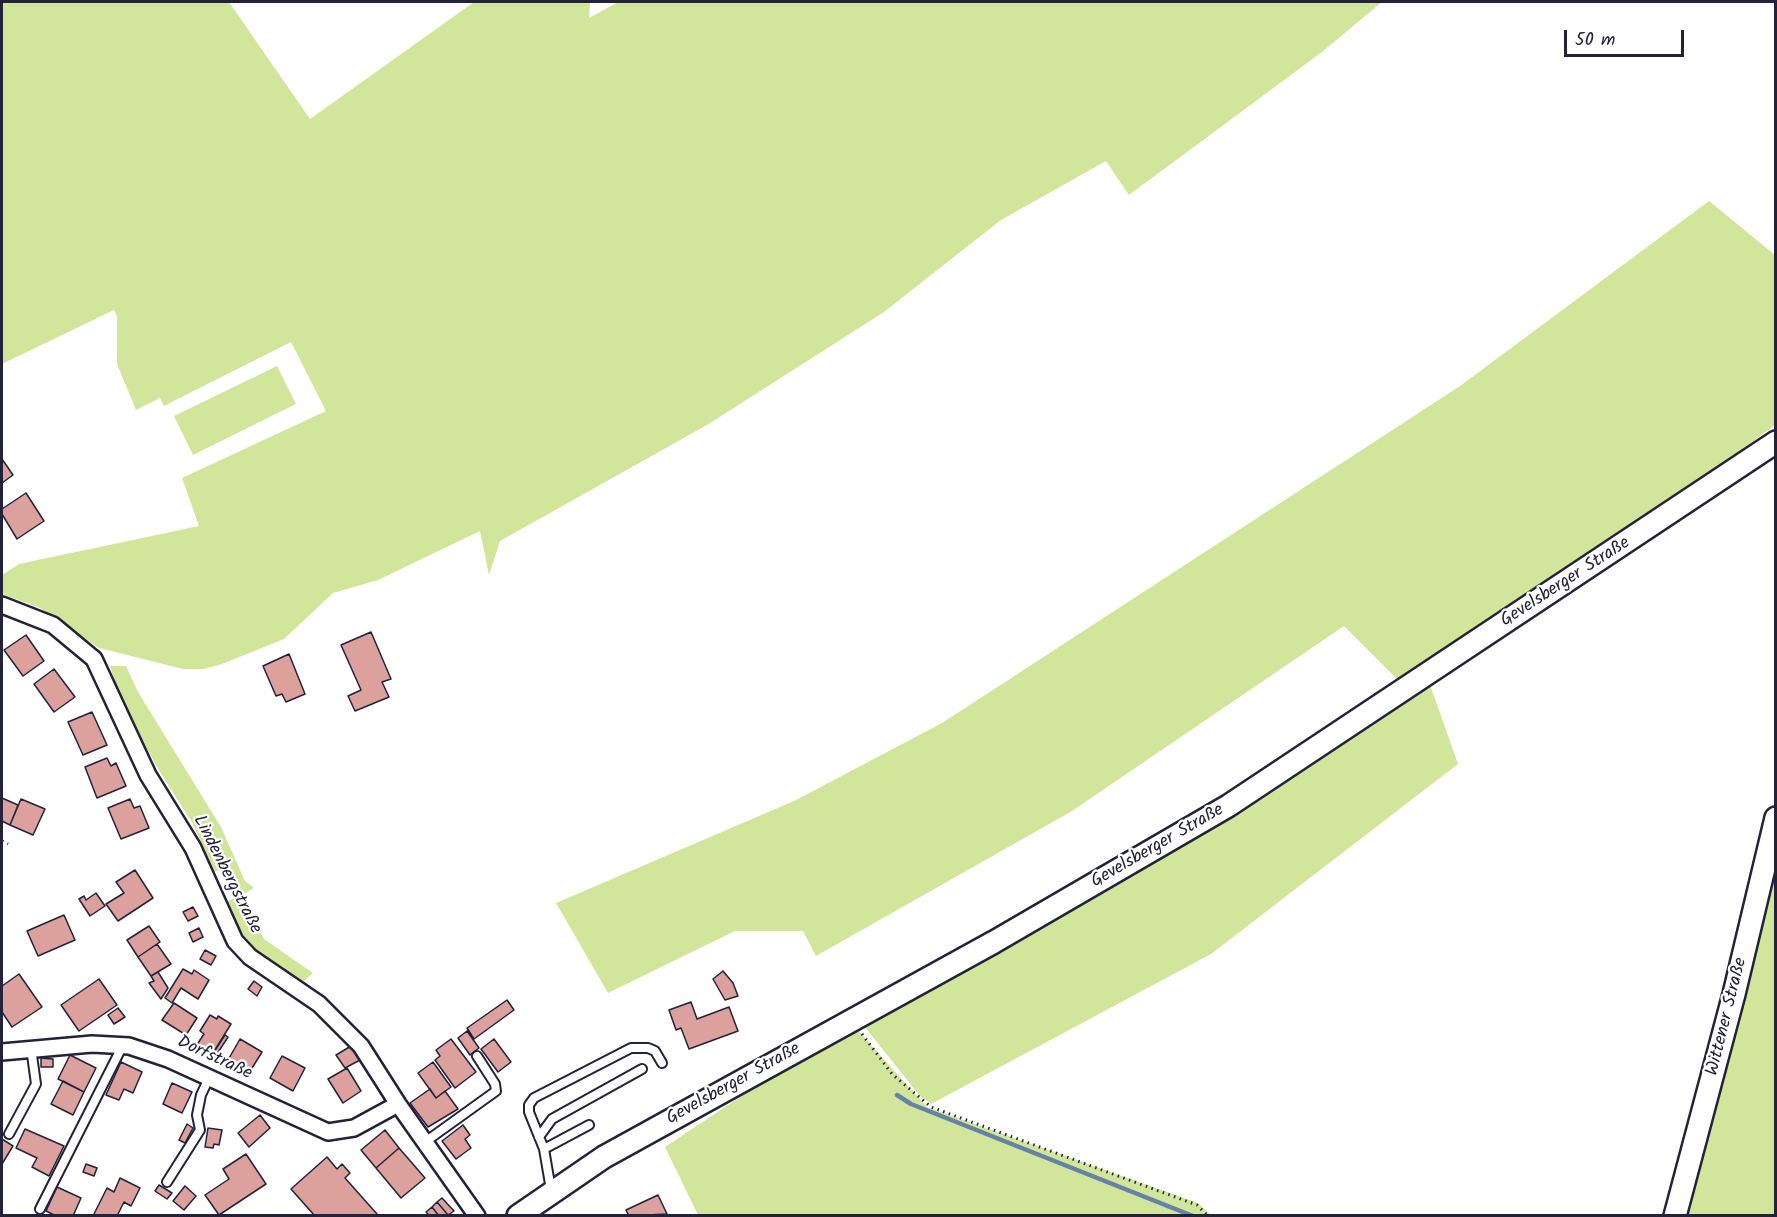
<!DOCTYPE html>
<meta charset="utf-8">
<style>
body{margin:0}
#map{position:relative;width:1777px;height:1217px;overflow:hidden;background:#fff;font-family:Kalam,sans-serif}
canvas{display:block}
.frame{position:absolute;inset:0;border:3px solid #22223b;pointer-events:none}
.scale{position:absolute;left:1564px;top:30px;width:120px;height:27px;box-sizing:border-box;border:3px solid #22223b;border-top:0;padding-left:8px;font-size:18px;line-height:21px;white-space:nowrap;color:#22223b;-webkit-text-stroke:4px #fff;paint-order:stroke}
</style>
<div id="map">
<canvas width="1777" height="1217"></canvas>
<div class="frame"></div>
<div class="scale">50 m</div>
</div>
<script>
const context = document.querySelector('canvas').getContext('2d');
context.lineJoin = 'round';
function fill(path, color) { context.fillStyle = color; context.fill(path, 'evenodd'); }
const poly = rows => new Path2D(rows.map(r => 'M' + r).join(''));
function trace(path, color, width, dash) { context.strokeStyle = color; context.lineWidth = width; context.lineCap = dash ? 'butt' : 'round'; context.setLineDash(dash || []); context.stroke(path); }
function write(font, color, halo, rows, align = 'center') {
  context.font = font + ' Kalam,sans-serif'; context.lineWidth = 4.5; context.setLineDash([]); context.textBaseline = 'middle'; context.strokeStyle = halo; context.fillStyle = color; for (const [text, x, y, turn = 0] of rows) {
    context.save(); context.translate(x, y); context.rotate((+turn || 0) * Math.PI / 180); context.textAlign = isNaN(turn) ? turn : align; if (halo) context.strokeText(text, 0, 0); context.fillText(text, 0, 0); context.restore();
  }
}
fill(poly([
 [2,2,229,2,310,119,474,2,590,2,589,18,618,2,1382,2,1322,52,1129,195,1106,161,1001,220,884,312,707,425,500,541,489,575,480,531,378,580,333,593,284,639,222,664,204,669,183,669,99,648,40,608,2,594,2,575,19,564,199,526,182,478,326,411,291,342,164,406,160,398,136,410,117,364,117,316,114,310,2,364],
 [1709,201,1775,255,1775,425,1654,515,1401,683,1344,626,1072,811,816,956,803,931,735,931,608,993,556,903,794,801,942,723,1460,386],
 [277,366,296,404,193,455,174,416],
 [110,666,126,666,138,692,221,827,245,881,254,888,240,896,264,939,313,973,299,986,275,970,243,942,225,902,240,896,227,868,214,872,193,824,158,769,121,701],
 [1429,682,1458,764,1211,954,931,1104,919,1095,861,1022,1133,875,1262,795],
 [1775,847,1775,1215,1681,1216],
 [851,1023,927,1107,1198,1203,1211,1215,698,1215,665,1147]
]), '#d2e69b');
trace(poly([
 [897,1095,911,1104,1193,1216]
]), '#6583a6', 4.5);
const building = poly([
 [2,459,13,475,2,483,2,459],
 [26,493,44,521,17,539,2,514,2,509,26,493],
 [371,632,391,679,382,682,389,697,355,711,348,696,361,690,341,645,371,632],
 [26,635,44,661,23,676,4,650,26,635],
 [289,654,305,694,286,702,282,694,276,696,263,666,289,654],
 [54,669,75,697,54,712,34,684,54,669],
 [92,712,107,745,83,755,68,722,92,712],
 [107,758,111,766,116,763,126,786,97,798,85,767,107,758],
 [2,798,18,805,10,825,2,821,2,798],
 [21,799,45,809,33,835,10,825,21,799],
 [130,799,134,808,140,806,149,828,121,839,108,808,130,799],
 [135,870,153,898,118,921,106,904,124,893,116,882,135,870],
 [96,893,105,906,90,916,79,899,84,896,86,900,96,893],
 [193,907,198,916,188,921,183,912,193,907],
 [64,915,75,940,38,956,27,931,64,915],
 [149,926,160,942,138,957,127,940,149,926],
 [199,928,203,937,193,942,189,933,199,928],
 [157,944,171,964,151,976,138,957,157,944],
 [205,950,216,956,211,965,200,959,205,950],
 [183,969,192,974,194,970,209,980,198,999,181,988,172,1003,165,998,183,969],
 [723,971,733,983,738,996,725,1000,713,979,723,971],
 [158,972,168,988,161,999,149,983,154,981,151,976,158,972],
 [19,974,42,1007,12,1027,2,1012,2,986,19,974],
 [99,979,117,1005,79,1031,61,1005,99,979],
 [254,981,262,987,257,996,248,989,254,981],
 [507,1000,514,1010,474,1039,467,1028,507,1000],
 [691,1002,697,1019,729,1007,738,1031,689,1049,681,1028,676,1030,669,1010,691,1002],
 [174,1003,197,1018,186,1035,162,1020,174,1003],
 [118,1008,125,1017,114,1024,108,1015,118,1008],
 [210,1015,217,1019,218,1016,231,1024,213,1053,198,1043,204,1034,200,1031,210,1015],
 [467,1031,479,1048,470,1055,458,1038,467,1031],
 [225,1035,228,1037,215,1057,212,1055,225,1035],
 [240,1039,262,1052,249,1073,228,1060,240,1039],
 [451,1039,476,1072,455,1088,435,1060,440,1056,436,1050,451,1039],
 [494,1039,511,1062,498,1072,481,1049,494,1039],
 [351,1046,360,1060,345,1068,336,1055,351,1046],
 [70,1055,96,1068,84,1092,58,1079,70,1055],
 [282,1056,305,1068,293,1091,270,1078,282,1056],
 [41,1058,53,1059,53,1067,41,1067,41,1058],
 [121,1062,142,1072,133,1093,124,1089,119,1100,106,1095,121,1062],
 [433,1062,451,1087,436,1098,418,1073,433,1062],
 [347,1068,361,1091,343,1103,328,1079,347,1068],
 [63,1081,84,1092,73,1115,51,1104,63,1081],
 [172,1083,192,1092,182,1113,163,1104,172,1083],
 [430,1089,436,1098,445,1091,458,1109,428,1127,410,1103,430,1089],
 [260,1115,270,1128,249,1147,238,1133,260,1115],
 [187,1124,193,1128,185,1143,179,1140,187,1124],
 [463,1125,470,1135,465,1139,471,1148,456,1159,442,1141,463,1125],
 [208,1128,222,1130,219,1145,214,1144,213,1148,205,1147,208,1128],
 [25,1129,64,1146,49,1176,32,1167,37,1158,16,1148,25,1129],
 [385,1130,399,1148,376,1168,361,1150,385,1130],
 [2,1139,13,1146,2,1164,2,1139],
 [399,1148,425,1178,401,1198,376,1168,399,1148],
 [246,1154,266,1184,219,1215,205,1195,229,1179,223,1169,246,1154],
 [327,1157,337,1169,342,1164,350,1173,345,1178,377,1214,376,1216,315,1216,291,1189,327,1157],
 [86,1164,97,1168,94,1176,83,1172,86,1164],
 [120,1178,140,1188,131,1206,124,1202,117,1216,93,1216,107,1188,114,1192,120,1178],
 [159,1185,172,1193,167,1199,155,1191,159,1185],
 [185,1186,196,1196,184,1210,173,1201,185,1186],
 [57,1187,81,1198,73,1216,56,1216,46,1211,57,1187],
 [658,1195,667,1214,629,1216,626,1210,658,1195],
 [442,1198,454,1211,448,1215,437,1202,442,1198],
 [437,1202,448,1215,439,1216,432,1207,437,1202],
 [432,1207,439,1216,430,1216,426,1212,432,1207]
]);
fill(building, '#dca19c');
trace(building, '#22223b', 1.5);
const service = poly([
 [9,1134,36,1084,31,1048],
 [539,1137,552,1119,642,1069],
 [425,1142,496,1091,495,1084,477,1056],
 [544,1149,589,1125],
 [167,1182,200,1130,197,1115,201,1095,209,1078],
 [551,1190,544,1149,529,1112,529,1105,534,1098,631,1048,648,1048,655,1051,662,1063],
 [40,1209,123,1045]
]);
const minor = poly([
 [2,605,53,625,94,659,148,775,193,848,235,941,250,957,319,1004,361,1046,398,1104,477,1216],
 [2,1052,92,1044,129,1046,168,1059,328,1132,354,1128,398,1104]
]);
const secondary = poly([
 [518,1216,604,1157,994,942,1228,806,1776,442],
 [1675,1216,1734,994,1776,818]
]);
trace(service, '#22223b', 12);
trace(minor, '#22223b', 20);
trace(secondary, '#22223b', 26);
trace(poly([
 [2,841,8,844],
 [862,1034,892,1074,931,1107,1197,1205,1208,1216]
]), '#22223b', 3, [1.5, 4.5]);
trace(service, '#fff', 8);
trace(minor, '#fff', 15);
trace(secondary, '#fff', 21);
write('18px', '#22223b', '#fff', [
 ["Gevelsberger Straße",1566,583,-33],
 ["Gevelsberger Straße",1158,847,-30],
 ["Lindenbergstraße",226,875,63],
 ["Wittener Straße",1728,1017,-76],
 ["Dorfstraße",214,1059,25],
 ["Gevelsberger Straße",734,1085,-29]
]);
</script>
